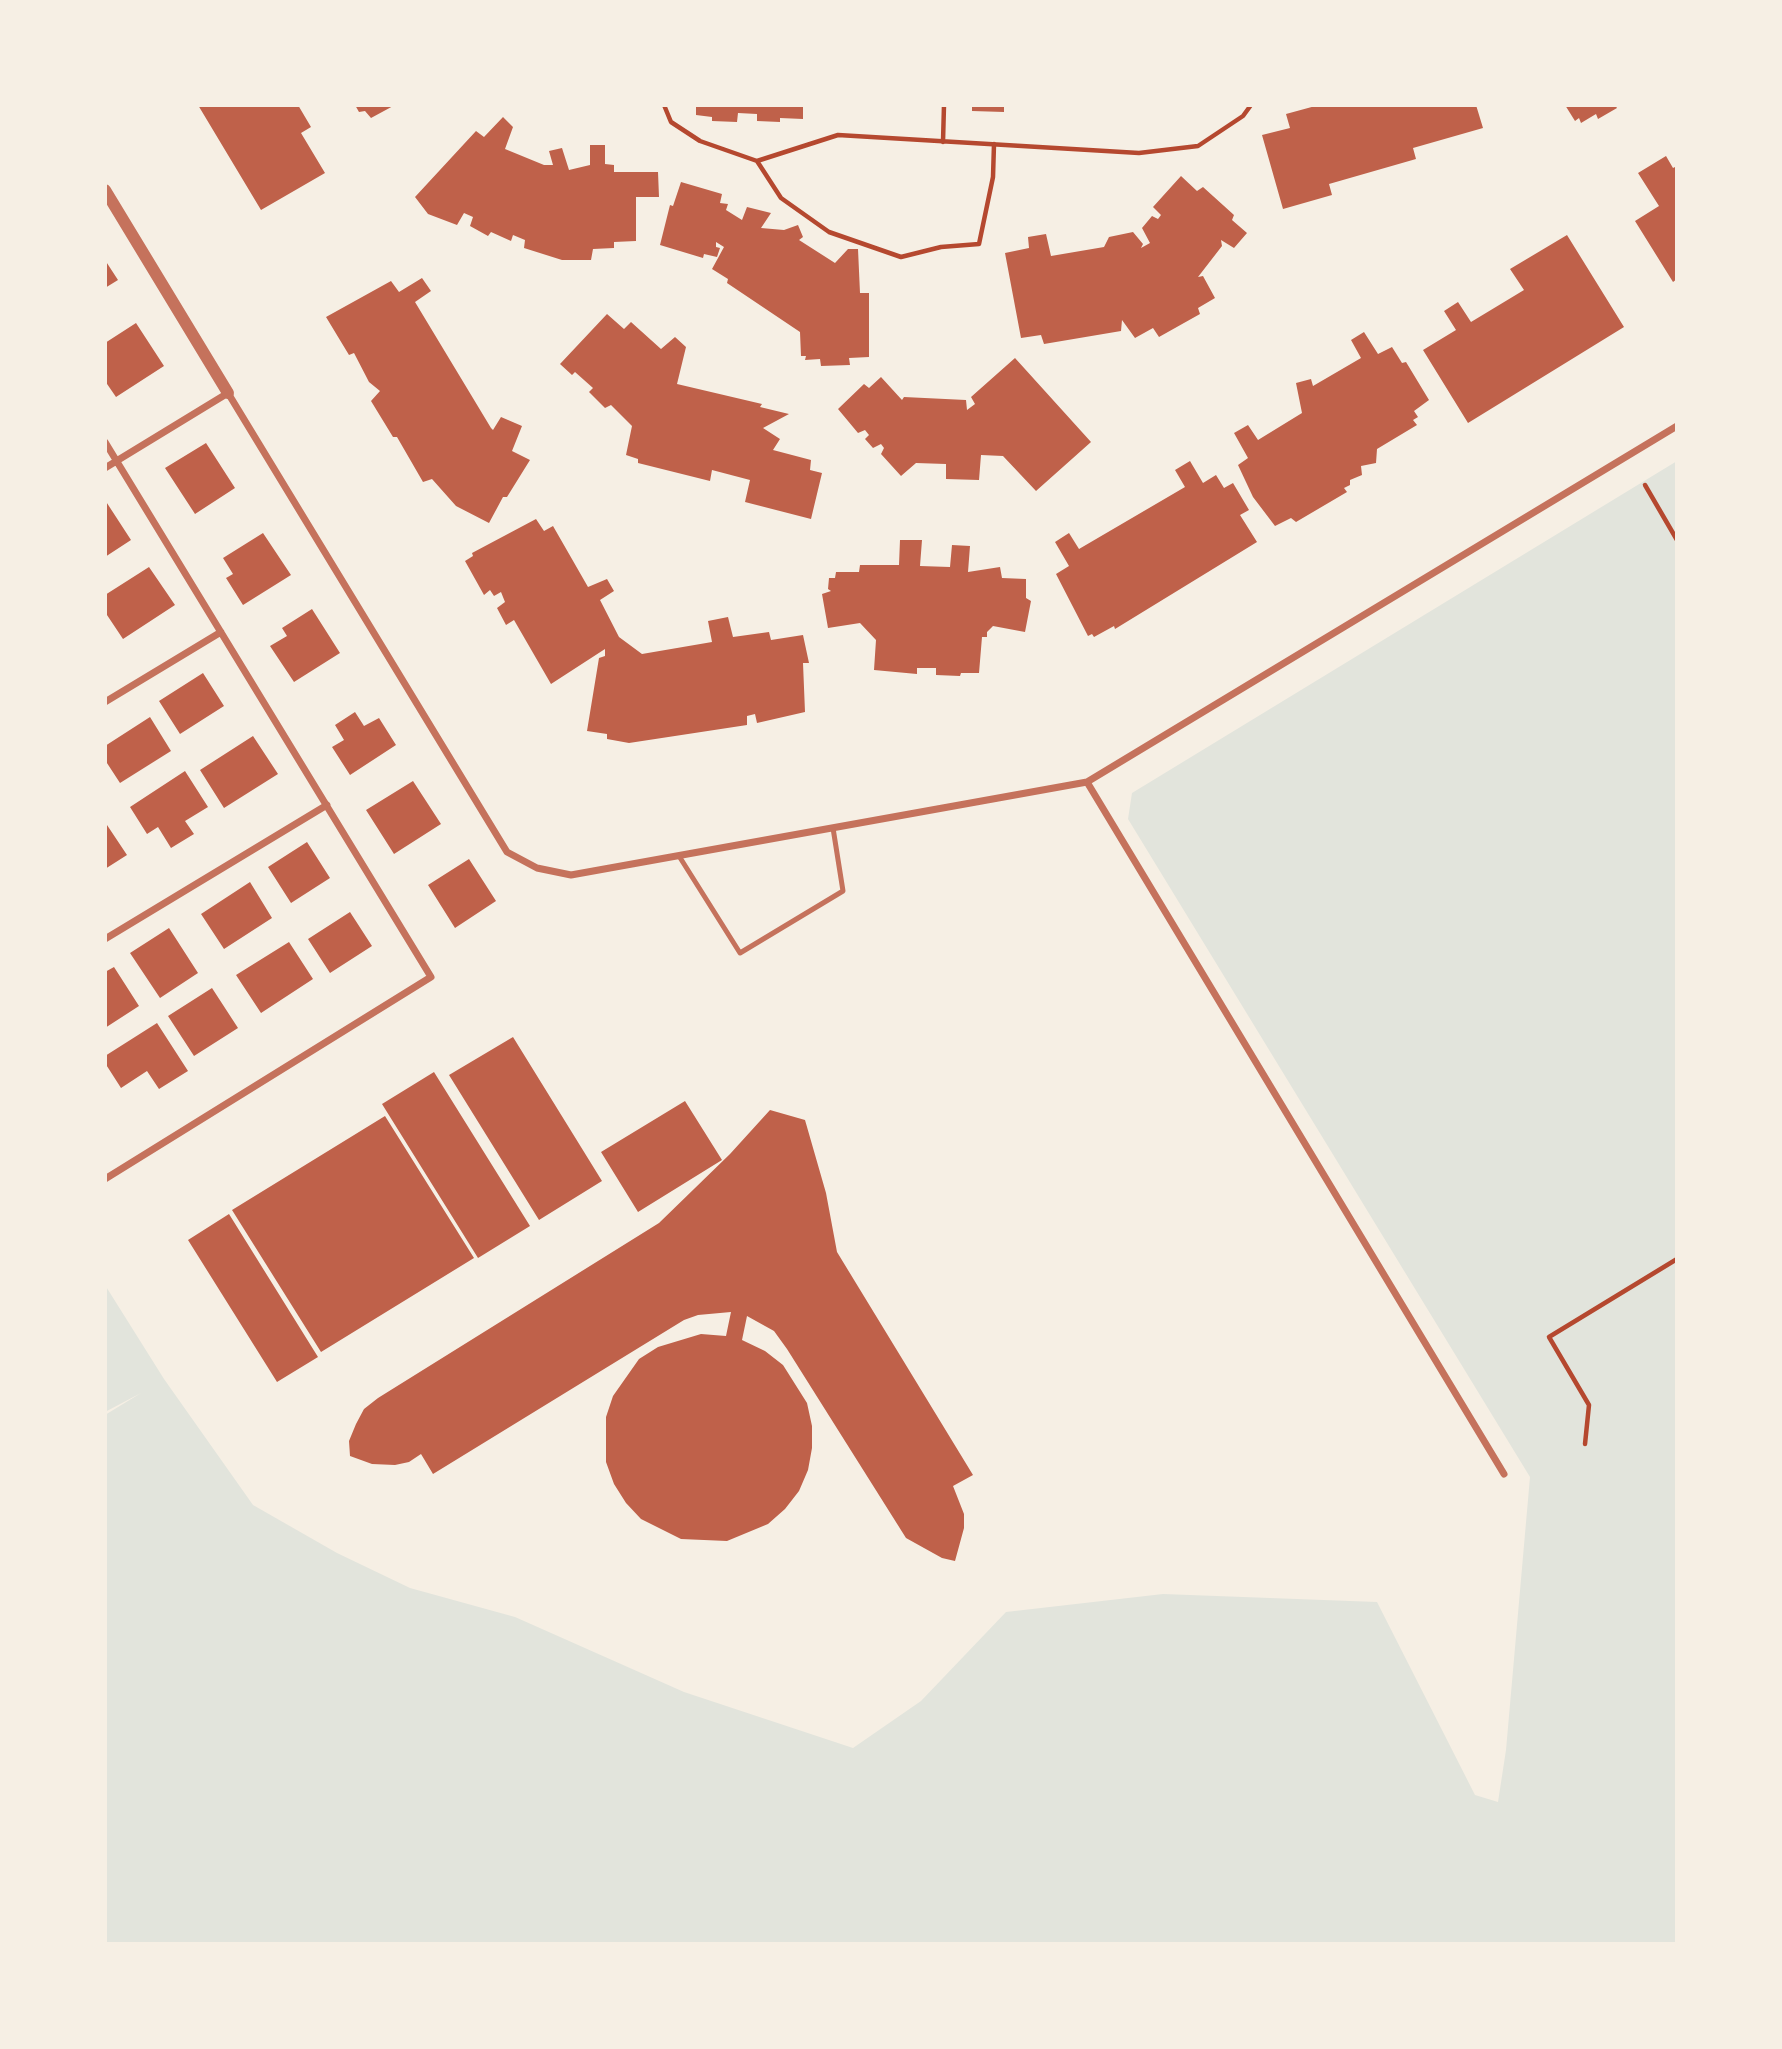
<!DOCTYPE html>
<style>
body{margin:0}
#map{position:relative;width:1782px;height:2049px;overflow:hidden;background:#f6efe4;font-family:Helvetica,sans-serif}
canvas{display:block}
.frame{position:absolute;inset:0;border:107px solid #f6efe4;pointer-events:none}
</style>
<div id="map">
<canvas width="1782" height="2049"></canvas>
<div class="frame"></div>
</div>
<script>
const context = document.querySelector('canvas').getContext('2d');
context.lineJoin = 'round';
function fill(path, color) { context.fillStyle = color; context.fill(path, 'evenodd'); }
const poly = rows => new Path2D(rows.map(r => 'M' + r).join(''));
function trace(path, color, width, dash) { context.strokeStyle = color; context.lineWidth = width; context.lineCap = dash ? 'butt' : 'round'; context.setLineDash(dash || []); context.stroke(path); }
fill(poly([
 [1677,461,1677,1944,105,1944,105,1415,141,1393,105,1412,105,1285,164,1379,253,1505,337,1553,410,1588,515,1617,684,1692,853,1748,921,1701,1006,1612,1163,1594,1377,1602,1475,1795,1498,1802,1506,1750,1530,1477,1128,819,1132,793]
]), '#e2e4dc');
fill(poly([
 [198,105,298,105,311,127,301,133,325,173,261,210],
 [355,105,395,105,371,118,365,111,359,112],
 [696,105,803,105,803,119,780,118,780,122,757,121,757,114,738,113,737,122,712,121,712,117,696,115],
 [972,105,1004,105,1004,112,972,111],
 [1319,105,1476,105,1483,128,1413,148,1416,159,1329,184,1332,195,1283,209,1262,135,1290,128,1286,114],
 [1565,105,1615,105,1617,108,1598,119,1596,114,1581,123,1579,118,1575,121],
 [503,117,513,127,505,149,544,165,553,165,549,151,562,148,569,170,590,165,590,145,605,145,605,164,614,165,614,172,658,172,659,197,636,197,636,241,614,242,614,248,593,249,591,260,562,260,524,248,525,240,513,235,511,241,491,232,488,236,470,226,473,217,464,213,457,225,428,214,415,197,476,131,484,137],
 [1666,156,1673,168,1677,166,1677,279,1673,282,1635,221,1659,206,1638,173],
 [1181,176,1197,191,1203,187,1234,215,1232,220,1247,233,1234,248,1221,240,1222,246,1198,277,1203,276,1215,298,1198,308,1200,314,1159,337,1153,328,1135,338,1122,320,1121,331,1044,344,1041,335,1021,338,1005,253,1029,248,1028,237,1046,234,1051,256,1104,247,1109,237,1133,232,1143,244,1141,248,1150,243,1142,228,1152,216,1158,219,1161,215,1153,207],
 [681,182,722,194,720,203,728,204,726,210,742,220,747,207,771,213,761,228,784,230,798,225,803,237,799,240,835,263,848,249,858,249,860,293,869,293,869,357,849,358,850,365,821,366,820,359,805,360,806,356,801,356,800,332,727,283,728,279,712,269,724,247,716,242,716,247,720,248,717,257,704,254,703,258,660,245,670,205,673,206],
 [1567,235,1624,327,1468,423,1423,350,1456,330,1444,311,1458,302,1471,322,1524,290,1510,269],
 [105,260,118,280,105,288],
 [422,278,431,291,415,302,491,428,493,430,501,417,522,426,512,451,530,460,507,497,503,497,489,523,456,506,432,479,423,482,397,437,393,437,371,401,380,391,369,382,354,353,349,355,326,317,391,281,399,292],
 [607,314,624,329,631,322,661,349,675,337,686,347,677,384,762,404,760,407,789,414,763,428,780,439,773,450,811,460,810,470,822,473,811,519,745,502,750,480,712,470,710,481,638,463,638,459,626,455,632,426,611,405,605,408,589,392,593,388,575,372,572,375,560,364],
 [136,323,164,366,116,397,105,381,105,343],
 [1364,332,1378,354,1392,347,1402,363,1406,362,1429,400,1414,411,1418,417,1413,420,1417,425,1377,449,1376,463,1361,466,1362,475,1350,480,1350,485,1344,488,1347,492,1296,522,1291,518,1275,526,1253,497,1238,465,1248,458,1234,433,1248,425,1258,440,1302,413,1296,383,1311,379,1313,386,1361,358,1351,340],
 [1015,358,1091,442,1036,491,1003,456,981,455,979,480,946,479,946,464,916,463,901,476,881,454,884,448,881,444,873,448,865,439,869,435,865,430,858,433,838,409,864,384,869,388,881,377,902,400,904,397,966,400,967,410,975,404,971,397],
 [206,443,235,488,195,514,165,468],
 [1190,461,1203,483,1216,475,1224,488,1233,483,1249,510,1240,515,1257,542,1115,629,1114,626,1094,637,1092,634,1088,636,1056,574,1069,566,1055,542,1069,533,1079,549,1185,487,1175,470],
 [105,500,131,540,105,557],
 [536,519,544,531,553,526,588,587,607,579,614,591,600,600,619,637,642,654,712,642,708,621,728,617,733,637,769,632,771,640,803,635,809,663,803,663,805,712,757,723,755,714,747,716,747,725,629,743,607,739,607,734,587,731,599,658,605,656,605,649,551,684,514,620,506,625,497,608,505,602,501,592,494,596,490,590,484,595,465,561,473,556,472,553],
 [263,533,291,575,243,605,226,578,233,574,223,558],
 [900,540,922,540,920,566,950,567,952,545,970,546,968,572,1000,567,1002,578,1026,579,1026,598,1031,601,1025,632,993,626,987,632,987,637,982,637,979,673,961,673,960,676,936,675,936,668,917,668,917,674,874,670,876,640,860,623,828,628,822,594,831,591,828,589,829,578,835,578,836,572,859,572,860,565,899,565],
 [149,567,175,605,123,639,105,612,105,595],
 [312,609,340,653,294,682,270,646,287,636,282,628],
 [203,673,224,706,180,734,159,701],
 [355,712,364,726,379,718,396,745,350,775,332,747,344,740,335,725],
 [150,717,171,751,120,783,105,760,105,746],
 [253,736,278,774,224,808,200,770],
 [185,771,208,807,185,821,194,834,171,848,158,827,147,834,130,807],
 [413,781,441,824,394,854,366,810],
 [107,825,127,855,105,869,105,826],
 [307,842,330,878,291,903,268,867],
 [469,859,496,901,455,928,428,885],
 [250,882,272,918,224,949,201,914],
 [350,912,372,946,330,973,308,939],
 [169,928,198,973,160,998,130,953],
 [289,942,313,979,261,1013,236,975],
 [114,967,139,1006,105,1028,105,972],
 [212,988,238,1028,194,1056,168,1016],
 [157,1023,188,1071,159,1089,147,1071,121,1088,105,1063,105,1056],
 [513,1037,602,1181,539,1220,449,1075],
 [434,1072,530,1226,478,1258,382,1104],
 [685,1101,722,1160,638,1212,601,1152],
 [770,1110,805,1120,826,1193,837,1252,973,1475,953,1486,964,1514,964,1528,955,1561,942,1558,906,1538,787,1349,774,1331,747,1316,742,1340,765,1351,783,1365,807,1403,812,1426,812,1448,808,1470,799,1491,785,1509,768,1524,727,1541,681,1539,641,1519,626,1503,614,1484,606,1462,606,1417,613,1396,639,1359,658,1347,701,1334,726,1336,731,1312,698,1315,684,1320,433,1474,421,1454,409,1462,395,1465,372,1464,350,1456,349,1441,356,1424,364,1409,378,1398,659,1223,730,1154],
 [385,1116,474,1258,321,1352,232,1210],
 [229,1214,318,1357,277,1382,188,1240]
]), '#bf614a');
trace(poly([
 [664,105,671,122,700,141,757,161,838,135,1139,153,1198,146,1243,116,1251,105],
 [943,142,944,105],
 [757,161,781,198,829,232,901,257,941,247,979,244,993,177,994,144],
 [1645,485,1677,540],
 [1585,1444,1589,1405,1549,1337,1677,1259]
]), '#b5482f', 4.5);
trace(poly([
 [679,856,740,953,843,891,833,828]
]), '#c5725c', 5);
trace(poly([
 [105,442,431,977,105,1179],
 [105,468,228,393,507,852,537,868,571,875,1087,782,1677,426],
 [105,702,221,632],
 [1087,782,1504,1474],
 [105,939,327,805]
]), '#c5725c', 7);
trace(poly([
 [105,190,228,393]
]), '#c5725c', 12);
</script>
